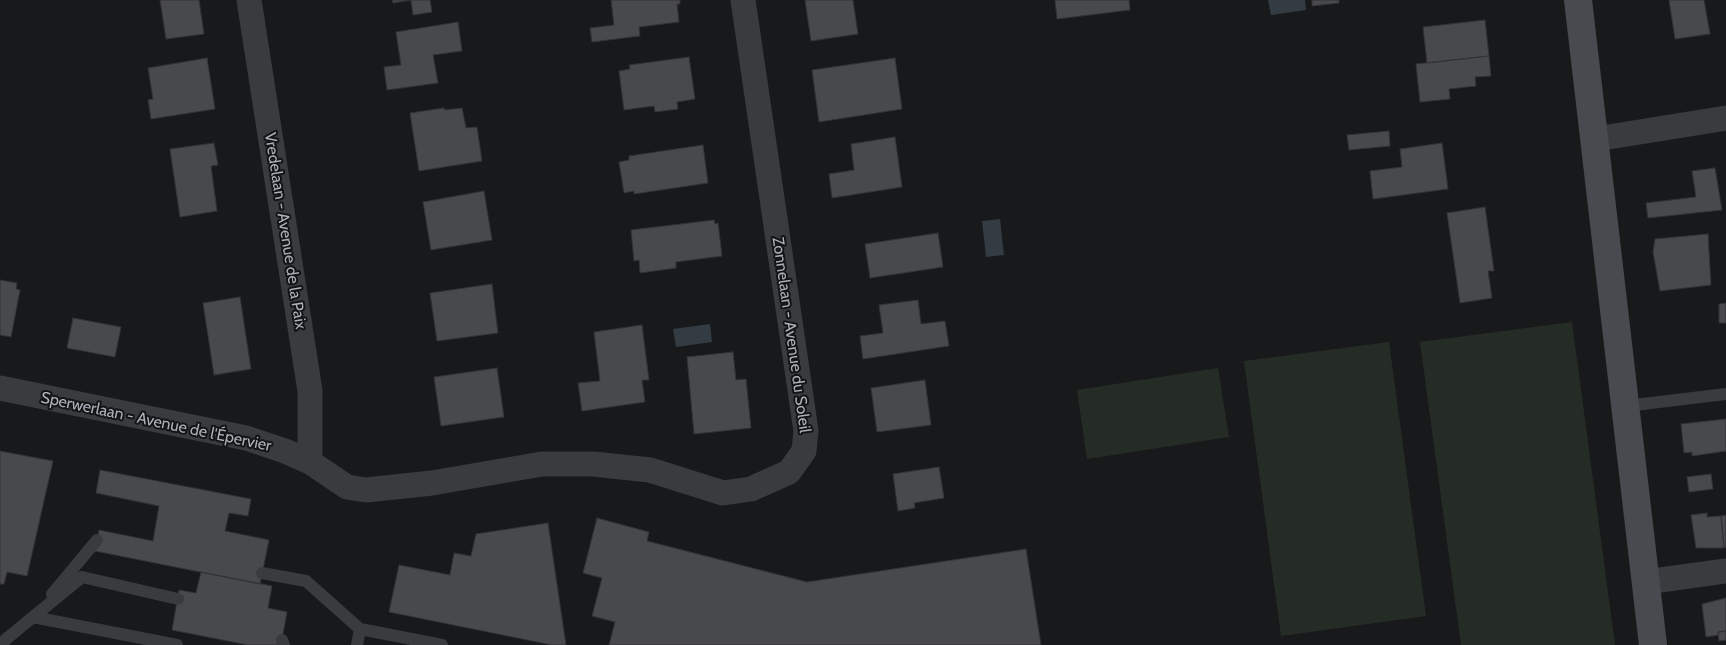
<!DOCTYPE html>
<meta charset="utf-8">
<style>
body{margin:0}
canvas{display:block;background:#18191a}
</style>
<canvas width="1726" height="645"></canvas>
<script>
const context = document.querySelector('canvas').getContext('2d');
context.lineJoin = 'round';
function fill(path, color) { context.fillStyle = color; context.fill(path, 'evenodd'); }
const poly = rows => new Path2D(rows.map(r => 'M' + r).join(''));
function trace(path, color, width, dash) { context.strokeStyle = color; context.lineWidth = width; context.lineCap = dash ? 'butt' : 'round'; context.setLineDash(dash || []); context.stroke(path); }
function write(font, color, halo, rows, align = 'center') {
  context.font = font + ' Cabin,sans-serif'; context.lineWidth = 4; context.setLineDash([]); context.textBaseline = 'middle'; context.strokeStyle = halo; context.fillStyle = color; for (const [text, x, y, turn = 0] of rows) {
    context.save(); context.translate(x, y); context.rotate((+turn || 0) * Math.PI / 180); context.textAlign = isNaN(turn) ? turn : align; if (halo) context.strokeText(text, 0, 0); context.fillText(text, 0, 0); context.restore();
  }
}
fill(poly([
 [1572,322,1615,645,1461,645,1420,342],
 [1389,342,1426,616,1281,636,1244,361],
 [1218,368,1229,437,1087,459,1077,390]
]), '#252c26');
fill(poly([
 [1268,0,1305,0,1306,10,1271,15],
 [1000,219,1004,255,986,257,982,221],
 [710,324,712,342,676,347,673,329]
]), '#333c42');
const building = poly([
 [160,0,199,0,204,34,166,39,160,0],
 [392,0,430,0,432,12,413,15,411,0,393,3,392,0],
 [611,0,680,0,680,4,677,4,679,22,639,27,640,36,592,42,590,28,614,25,611,0],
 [805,0,853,0,858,34,811,41,805,0],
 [1055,0,1129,0,1130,10,1057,19,1055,0],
 [1312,0,1339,0,1339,3,1312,6,1312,0],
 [1669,0,1704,0,1710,34,1675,39,1669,0],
 [1485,20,1489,56,1427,63,1423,27,1485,20],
 [458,22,462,51,433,55,438,83,387,90,384,67,401,65,396,32,458,22],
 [1489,56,1491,76,1475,77,1476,86,1449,89,1450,99,1420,102,1416,64,1489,56],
 [689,57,695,99,677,102,678,109,655,112,654,106,624,110,619,71,630,69,629,65,689,57],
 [207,58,215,109,151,119,148,100,153,99,148,68,207,58],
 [895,58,902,109,819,122,812,70,895,58],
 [444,108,445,110,462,108,466,128,477,127,482,161,419,171,410,113,444,108],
 [1389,131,1390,146,1349,150,1347,135,1389,131],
 [895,137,902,187,832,198,829,174,854,170,851,144,895,137],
 [214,143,218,165,211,166,217,211,180,217,170,149,214,143],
 [1442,143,1448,189,1373,199,1370,171,1402,167,1400,149,1442,143],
 [703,145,708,183,634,194,634,191,624,193,619,162,629,160,629,156,703,145],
 [1715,168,1722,210,1648,218,1646,203,1696,197,1692,171,1715,168],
 [484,191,492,240,431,250,423,202,484,191],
 [1485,207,1494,271,1488,271,1492,298,1460,303,1447,213,1485,207],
 [714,220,715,224,718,223,722,256,676,262,676,268,640,273,639,260,634,261,631,230,714,220],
 [938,233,943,267,870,278,865,244,938,233],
 [1708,234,1711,285,1660,291,1653,252,1655,239,1708,234],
 [0,280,17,283,16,289,20,290,11,337,0,335,0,280],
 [492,284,498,333,437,341,430,293,492,284],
 [240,297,251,369,214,375,203,303,240,297],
 [918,300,921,324,945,321,949,346,863,359,860,336,883,333,879,305,918,300],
 [1726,303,1726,323,1719,323,1719,304,1726,303],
 [73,318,121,327,115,357,67,348,73,318],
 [642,325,649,380,642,380,645,402,582,411,578,383,600,381,594,332,642,325],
 [733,352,736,380,746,379,751,428,694,434,687,357,733,352],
 [497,368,504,417,441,426,434,377,497,368],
 [925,380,931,425,877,432,871,388,925,380],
 [1726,419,1726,451,1692,456,1692,452,1684,453,1681,424,1726,419],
 [0,451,53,461,27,576,7,572,4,584,0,584,0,451],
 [939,467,944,498,914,503,915,508,898,511,893,474,939,467],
 [100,470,251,499,248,516,229,513,225,531,269,540,260,584,95,551,99,530,153,541,159,506,96,493,100,470],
 [1711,474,1713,489,1689,492,1687,477,1711,474],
 [1707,513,1707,517,1721,516,1724,548,1696,548,1691,515,1707,513],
 [1726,515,1726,547,1724,548,1721,516,1726,515],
 [597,518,649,532,647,541,807,582,1026,549,1041,645,609,645,615,622,592,616,602,578,583,573,597,518],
 [548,523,566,645,552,645,389,612,399,565,450,575,454,553,471,556,476,534,548,523],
 [201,572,272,586,268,608,287,612,281,645,248,645,172,630,179,590,196,593,201,572],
 [1726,598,1726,631,1718,632,1719,635,1706,637,1702,604,1726,598],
 [1726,631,1726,640,1719,641,1718,632,1726,631]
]);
fill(building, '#48494d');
trace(building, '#333336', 1);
trace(poly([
 [1626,406,1726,394],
 [262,573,306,581,360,629,357,645],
 [52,594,97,540],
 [33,617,82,577,178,599],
 [360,629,442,645],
 [282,640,284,645],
 [3,645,5,640,33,617,177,645]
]), '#3a3b3f', 12);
trace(poly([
 [249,0,310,391,310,462],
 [1596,139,1726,118],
 [0,388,246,438,285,451,310,462,347,487,366,490,432,483,542,464,593,464,650,470,723,493,751,489,789,472,804,451,806,431,743,0],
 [1646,582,1726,571]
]), '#3a3b3f', 25);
trace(poly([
 [1578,0,1653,645]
]), '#484a4f', 28);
write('16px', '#acb0b9', '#131415', [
 ["Vredelaan - Avenue de la Paix",285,231,81],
 ["Zonnelaan - Avenue du Soleil",791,335,82],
 ["Sperwerlaan - Avenue de l'Épervier",156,422,12]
]);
</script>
